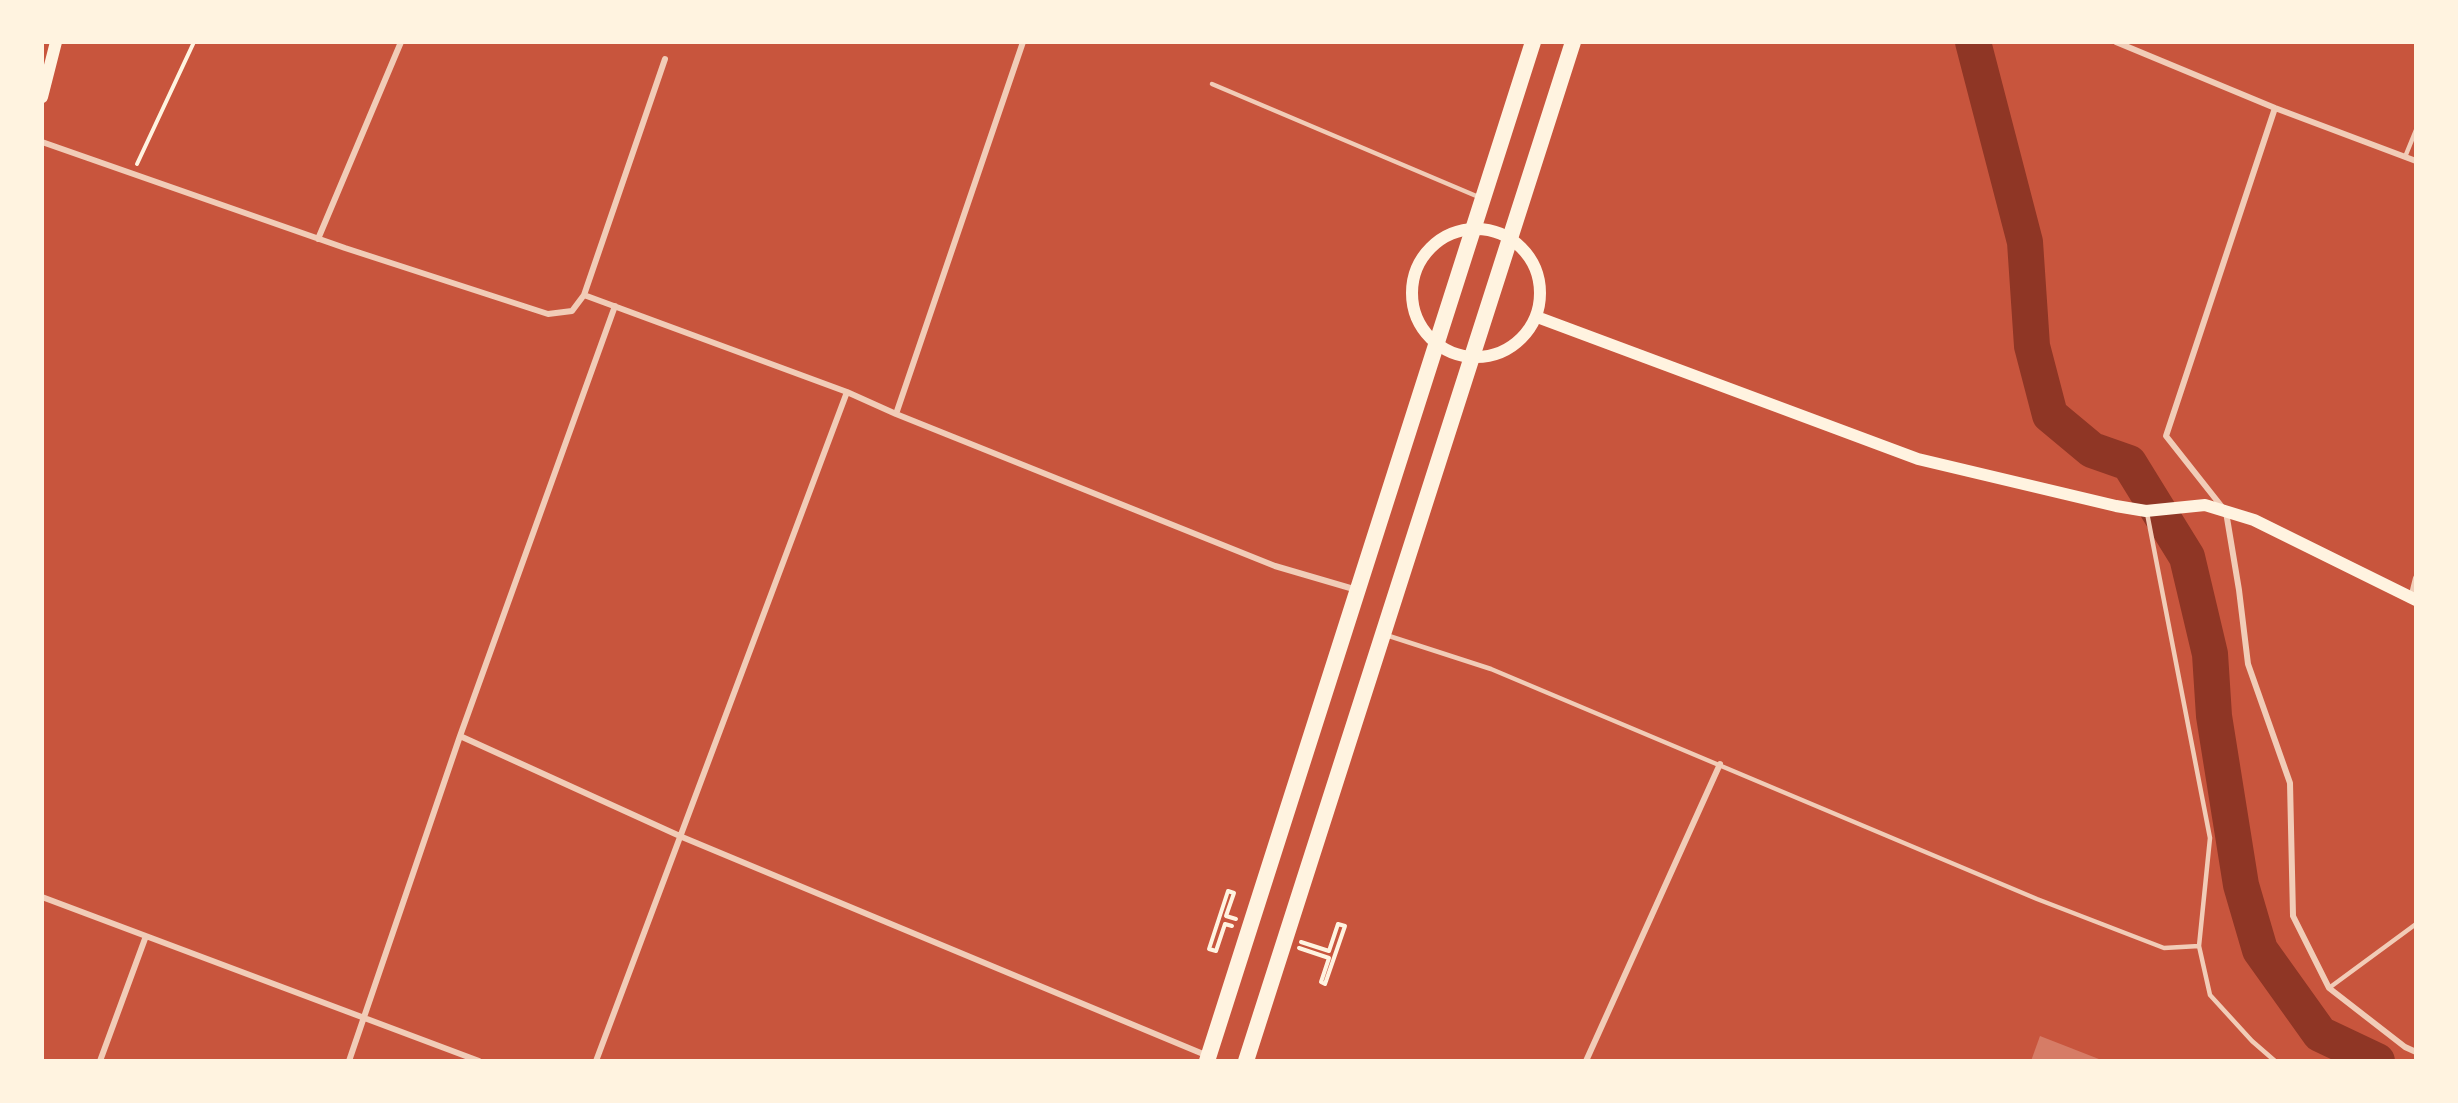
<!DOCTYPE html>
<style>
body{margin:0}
#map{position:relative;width:2458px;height:1103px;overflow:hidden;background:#c8553d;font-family:Ubuntu,sans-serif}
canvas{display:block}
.frame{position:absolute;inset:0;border:44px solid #fff3e0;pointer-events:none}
</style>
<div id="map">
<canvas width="2458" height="1103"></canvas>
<div class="frame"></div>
</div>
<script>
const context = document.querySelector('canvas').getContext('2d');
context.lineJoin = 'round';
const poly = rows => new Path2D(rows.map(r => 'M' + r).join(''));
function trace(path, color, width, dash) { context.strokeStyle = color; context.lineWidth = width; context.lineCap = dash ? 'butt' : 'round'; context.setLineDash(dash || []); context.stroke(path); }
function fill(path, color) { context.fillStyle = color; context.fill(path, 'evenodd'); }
trace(poly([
 [1973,42,2025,242,2032,346,2050,415,2092,450,2129,463,2187,557,2210,654,2214,716,2241,885,2260,950,2320,1034,2377,1061]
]), '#8f3625', 36);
fill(poly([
 [2040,1036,2104,1061,2031,1061]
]), '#d67c66');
trace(poly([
 [137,164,194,42],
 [1232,926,1225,924,1216,951,1209,949,1228,891,1234,893,1226,916,1236,919],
 [1299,948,1329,958,1321,982,1325,984,1345,926,1338,924,1329,951,1301,942]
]), '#fff3e0', 4);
trace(poly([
 [1212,84,1481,198],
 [2405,157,2416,130],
 [2147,513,2210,838,2199,946,2210,995,2252,1041,2275,1061],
 [1386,635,1491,669,2037,899,2164,948,2199,946],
 [2329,988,2416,924]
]), '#f1ccb7', 4.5);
trace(poly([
 [2116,42,2275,108,2416,161],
 [2275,108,2166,436,2226,512,2239,590,2248,664,2290,783,2293,916,2329,988,2405,1047,2416,1052],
 [42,142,345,248,548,314,572,311,584,295,847,392,896,414,1275,566,1357,590],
 [318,239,401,42],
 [584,295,665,59],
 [896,414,1023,42],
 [2411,598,2416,578],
 [460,736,682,837,1208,1056],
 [42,897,479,1061],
 [100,1061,146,936],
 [349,1061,460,736,615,306],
 [596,1061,847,392],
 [1586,1061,1720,764]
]), '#f1ccb7', 6);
trace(poly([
 [42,97,56,42],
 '1412 293a64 64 0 1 1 128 0a64 64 0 1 1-128 0Z',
 [1537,317,1918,459,2116,506,2146,511,2205,505,2254,520,2416,600]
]), '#fff3e0', 12);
trace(poly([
 [1207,1061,1533,42],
 [1246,1061,1573,42]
]), '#fff3e0', 16);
</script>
